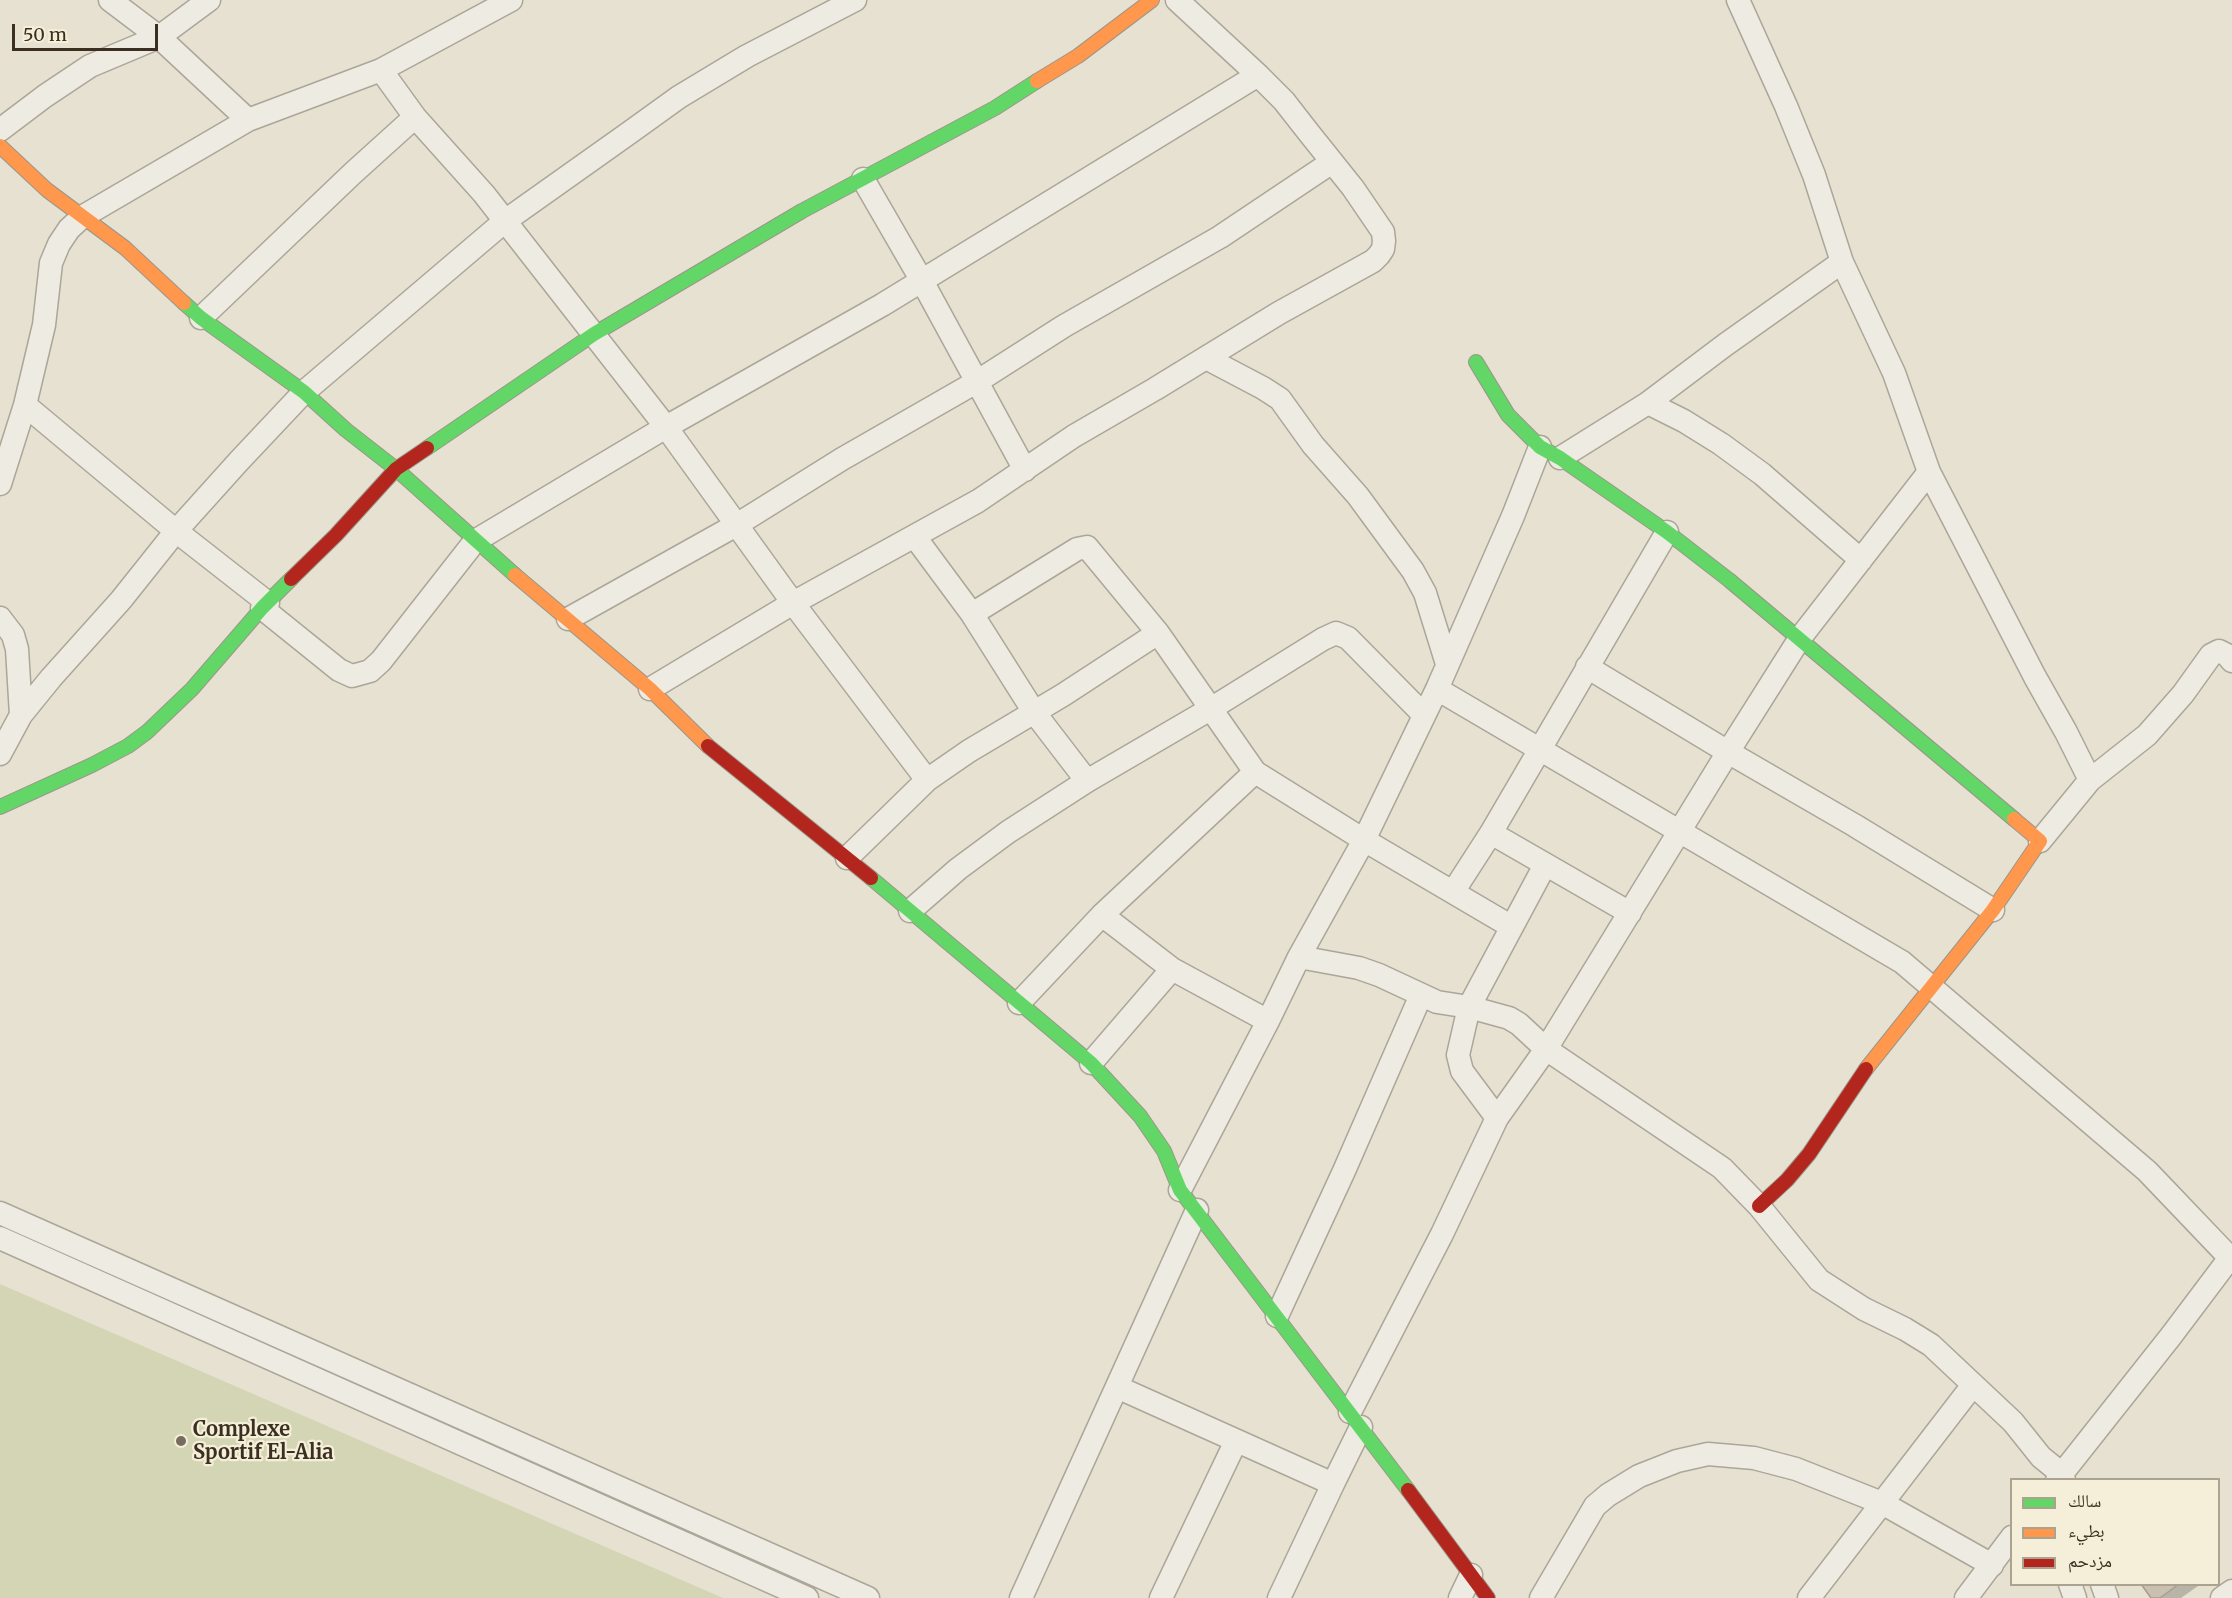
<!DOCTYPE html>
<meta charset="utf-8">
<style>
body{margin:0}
#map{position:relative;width:2232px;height:1598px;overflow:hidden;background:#e6e1d1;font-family:Merriweather,"Noto Naskh Arabic",serif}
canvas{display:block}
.legend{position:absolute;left:2010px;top:1478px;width:210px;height:108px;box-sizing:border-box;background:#f5efd9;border:2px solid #aba28f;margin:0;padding:8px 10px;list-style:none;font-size:18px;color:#3b2f21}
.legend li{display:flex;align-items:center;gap:12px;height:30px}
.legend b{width:30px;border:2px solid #aba28f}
.scale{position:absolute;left:12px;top:24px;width:146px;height:27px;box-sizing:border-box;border:3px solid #3b2f21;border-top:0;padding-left:8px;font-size:18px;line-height:21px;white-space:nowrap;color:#3b2f21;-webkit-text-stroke:4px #f5efd9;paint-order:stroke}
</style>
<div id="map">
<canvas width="2232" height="1598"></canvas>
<ul class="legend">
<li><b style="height:8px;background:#63d668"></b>سالك</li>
<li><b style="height:8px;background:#ff974d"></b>بطيء</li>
<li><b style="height:8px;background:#b3261e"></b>مزدحم</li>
</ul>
<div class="scale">50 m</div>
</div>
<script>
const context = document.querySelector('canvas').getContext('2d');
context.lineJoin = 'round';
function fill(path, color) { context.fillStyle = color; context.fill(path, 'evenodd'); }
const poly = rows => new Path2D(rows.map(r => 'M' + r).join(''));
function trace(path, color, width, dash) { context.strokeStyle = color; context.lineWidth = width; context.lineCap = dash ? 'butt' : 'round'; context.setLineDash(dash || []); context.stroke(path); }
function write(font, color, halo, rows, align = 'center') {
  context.font = font + ' Merriweather,serif'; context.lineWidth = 4.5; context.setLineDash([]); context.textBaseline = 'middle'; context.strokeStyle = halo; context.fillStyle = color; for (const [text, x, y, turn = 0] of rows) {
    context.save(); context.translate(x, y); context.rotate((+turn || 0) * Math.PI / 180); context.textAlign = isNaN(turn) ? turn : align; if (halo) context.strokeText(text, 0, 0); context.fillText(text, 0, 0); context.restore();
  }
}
fill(poly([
 [0,1284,723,1598,0,1598]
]), '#d3d5b4');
fill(poly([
 [2143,1584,2197,1584,2198,1586,2181,1598,2153,1598]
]), '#0003');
const building = poly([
 [2141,1584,2179,1584,2160,1598,2151,1598,2141,1584]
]);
fill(building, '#c9c0b2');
trace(building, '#a69d90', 1.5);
const street = poly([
 [110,0,159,37,209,0],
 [1738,0,1786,106,1814,175,1842,262],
 [381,70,415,117,484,194,666,427,793,603,927,780],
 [0,130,45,96,90,66,159,37,248,120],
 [863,179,922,281,1025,470],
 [201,318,353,173,415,117],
 [1206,358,1263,388,1280,399,1313,445,1358,496,1413,571,1425,593,1447,664],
 [1648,403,1684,421,1721,444,1762,474,1861,560],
 [25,405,176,531,268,603],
 [1560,458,1648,403,1725,345,1842,262,1894,373,1929,472,2035,677,2066,732,2090,780],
 [0,484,25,405,44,325,51,263,59,244,69,229,82,217,248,120,381,70,511,0],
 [915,537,972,614,1034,712,1087,781],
 [262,608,339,670,352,676,370,671,381,661,475,541,666,427,882,305,1258,75],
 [972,614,1077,549,1087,547,1158,633,1255,772,1364,840,1512,927],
 [0,618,13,635,17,649,21,715],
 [568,619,738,524,842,459,978,381,1064,326,1220,237,1332,162],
 [1587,667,1728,752,1854,825,1993,910],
 [650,689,793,603,978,501,1074,436,1155,389,1279,313,1373,261,1379,255,1383,249,1384,241,1383,232,1353,188,1309,133,1284,101,1258,75,1177,0],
 [1437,689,1902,962,2147,1171,2232,1260],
 [0,754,21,715,51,678,121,600,176,531,239,461,304,392,505,221,629,133,679,97,747,56,855,0],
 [1491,833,1630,913],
 [2040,841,2090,780,2147,735,2183,694,2211,655,2219,651,2227,655,2232,661],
 [847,858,927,780,969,751,1063,695,1158,633],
 [1453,892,1491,833,1667,532],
 [910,911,958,869,1008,832,1087,781,1212,708,1323,639,1336,633,1348,638,1424,715],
 [1102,915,1172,969,1268,1021],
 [1299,957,1359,968,1379,975,1437,1002,1469,1007,1509,1018,1519,1024,1546,1049,1728,752,1800,638,1929,472],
 [1019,1003,1102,915,1255,772],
 [1091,1063,1172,969],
 [1497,1118,1462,1071,1458,1055,1469,1007,1545,865],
 [1180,1190,1268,1021,1299,957,1364,840,1437,689,1513,516,1540,447],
 [0,1213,868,1598],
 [0,1238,807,1598],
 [1277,1316,1344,1171,1421,995],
 [1117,1387,1333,1484,1361,1427],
 [1350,1412,1442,1234,1497,1118,1546,1049,1722,1168,1759,1206,1819,1280,1864,1309,1905,1329,1931,1345,2013,1422,2041,1457,2062,1474,2064,1480],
 [2057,1480,2171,1336,2232,1255],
 [2070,1584,2075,1598],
 [2102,1584,2107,1598],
 [1021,1598,1197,1210],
 [1161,1598,1236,1441],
 [1279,1598,1333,1484],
 [1460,1598,1471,1575],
 [1541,1598,1595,1506,1608,1495,1639,1476,1677,1461,1708,1454,1754,1458,1796,1469,1882,1503,1992,1565],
 [1809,1598,1973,1385],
 [1966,1598,2012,1537],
 [2222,1598,2232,1591]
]);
const fast = poly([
 [184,303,201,318,304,392,346,430,396,469,515,575],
 [1476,362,1508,415,1540,447,1560,458,1667,532,1729,580,2014,819],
 [427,448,594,334,802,211,995,108,1037,81],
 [0,807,92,765,128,746,147,732,192,689,262,608,291,579],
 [871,878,1091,1063,1140,1116,1164,1151,1180,1190,1408,1490]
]);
const slow = poly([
 [1037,81,1078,56,1152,0],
 [0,146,47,190,125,248,184,303],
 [515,575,650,689,708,746],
 [1866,1069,1993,910,2040,841,2014,819]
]);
const jam = poly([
 [291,579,336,535,396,469,427,448],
 [708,746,871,878],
 [1759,1206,1787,1180,1809,1154,1866,1069],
 [1408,1490,1488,1598]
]);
trace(street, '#aca699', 25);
trace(fast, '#9b968a', 16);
trace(slow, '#9b968a', 16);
trace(jam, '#9b968a', 16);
trace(street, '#eeebe2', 22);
trace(fast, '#63d668', 14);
trace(slow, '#ff974d', 14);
trace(jam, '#b3261e', 14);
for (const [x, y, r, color] of [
 [181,1441,6,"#776d5f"]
]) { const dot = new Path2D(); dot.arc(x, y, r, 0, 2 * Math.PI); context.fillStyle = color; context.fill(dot); trace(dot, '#f5efd9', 2); }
write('bold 20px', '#3b2f21', '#f5efd9', [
 ["Complexe",193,1430],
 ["Sportif El-Alia",193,1453]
], 'left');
</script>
